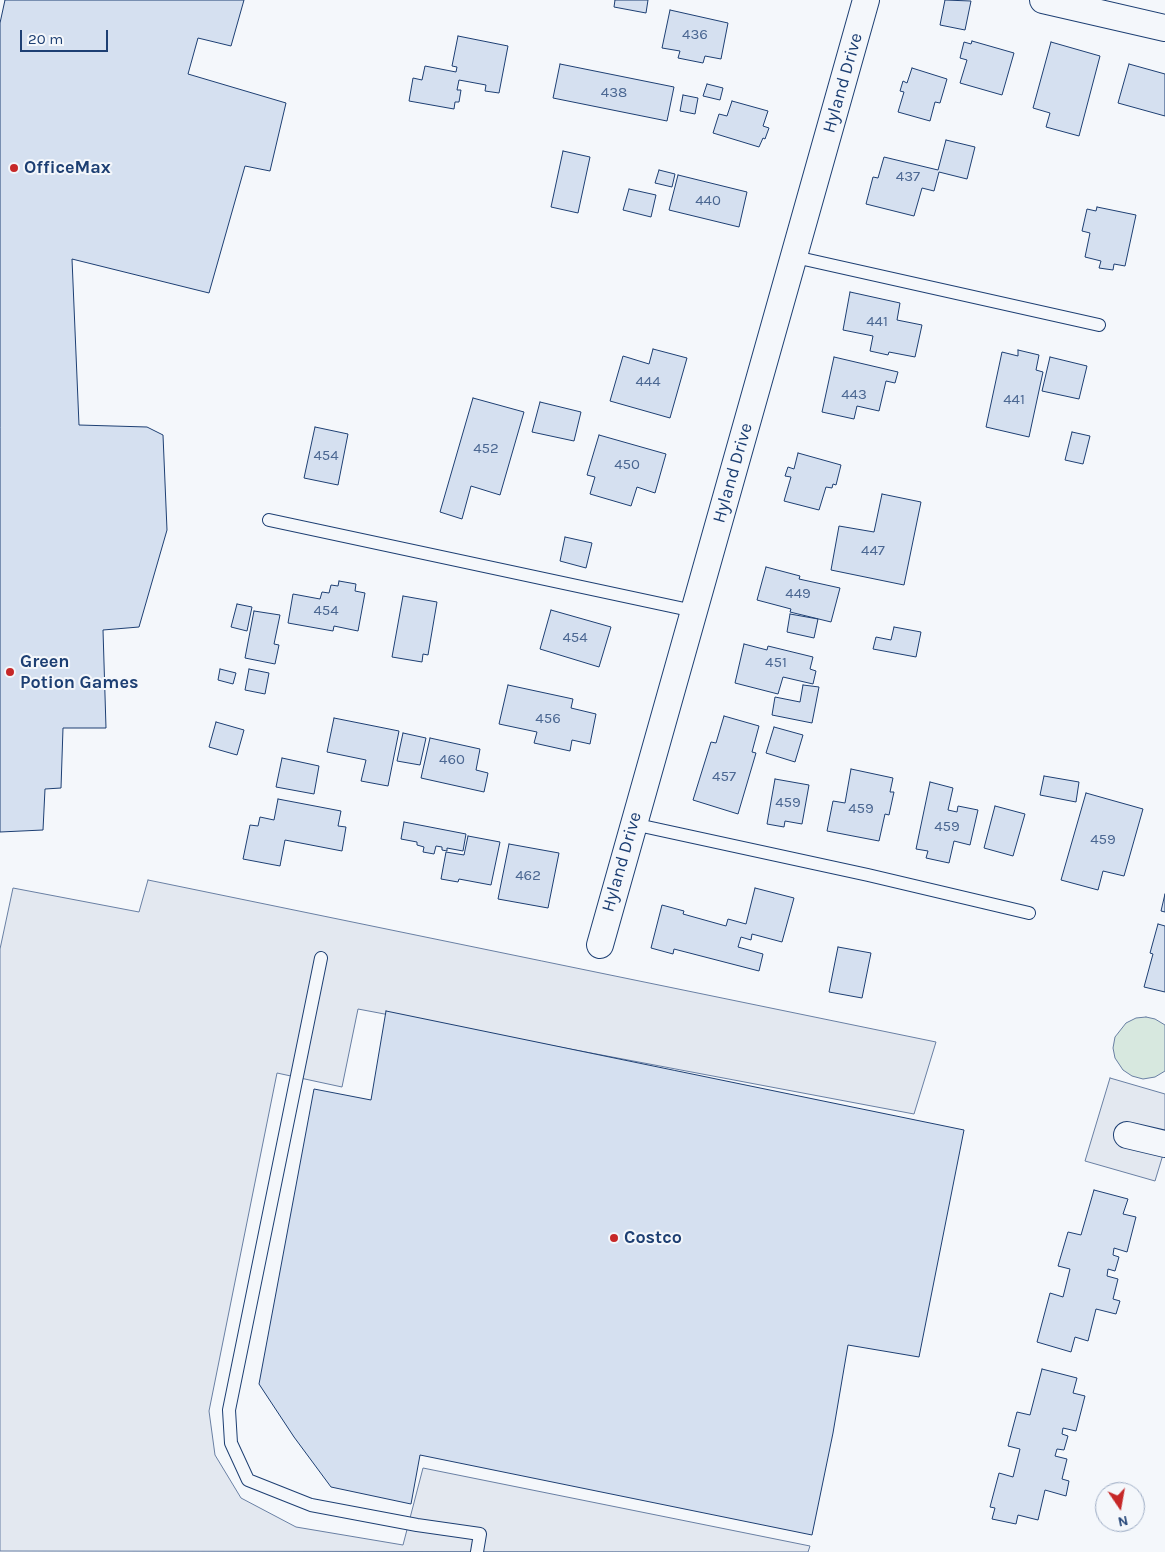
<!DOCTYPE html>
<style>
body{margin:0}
#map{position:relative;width:1165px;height:1552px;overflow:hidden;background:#f4f7fb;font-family:Karla,sans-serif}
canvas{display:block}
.north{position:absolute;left:1095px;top:1482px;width:50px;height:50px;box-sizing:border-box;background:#f4f7fb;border:1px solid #9eadc5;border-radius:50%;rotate:168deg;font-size:14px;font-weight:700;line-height:20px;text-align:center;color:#1d3f73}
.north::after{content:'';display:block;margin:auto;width:18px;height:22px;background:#c62828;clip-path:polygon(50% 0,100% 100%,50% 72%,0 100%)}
.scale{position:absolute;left:20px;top:30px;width:88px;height:22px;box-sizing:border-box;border:2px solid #1d3f73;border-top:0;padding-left:6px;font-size:15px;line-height:18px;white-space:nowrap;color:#1d3f73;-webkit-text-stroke:4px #f4f7fb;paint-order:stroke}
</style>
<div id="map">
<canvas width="1165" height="1552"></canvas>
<div class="north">N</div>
<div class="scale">20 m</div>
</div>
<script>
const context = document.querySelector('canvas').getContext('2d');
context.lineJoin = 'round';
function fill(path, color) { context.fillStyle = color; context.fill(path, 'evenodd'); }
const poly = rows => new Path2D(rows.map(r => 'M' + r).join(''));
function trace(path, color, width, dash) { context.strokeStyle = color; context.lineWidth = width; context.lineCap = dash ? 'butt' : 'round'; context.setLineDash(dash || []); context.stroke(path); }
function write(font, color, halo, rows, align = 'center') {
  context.font = font + ' Karla,sans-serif'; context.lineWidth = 4; context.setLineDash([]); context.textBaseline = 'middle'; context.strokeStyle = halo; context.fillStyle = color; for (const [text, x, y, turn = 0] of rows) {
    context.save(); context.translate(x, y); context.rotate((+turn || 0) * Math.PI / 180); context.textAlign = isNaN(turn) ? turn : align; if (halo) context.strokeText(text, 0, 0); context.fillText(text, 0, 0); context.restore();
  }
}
const green = poly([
 [1146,1017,1155,1019,1165,1025,1165,1071,1155,1077,1143,1079,1132,1076,1123,1070,1115,1058,1113,1048,1115,1037,1126,1023,1136,1018,1146,1017]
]);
fill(green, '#d7e8df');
trace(green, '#687fa3', 1);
const parking = poly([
 [148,880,936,1042,914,1114,358,1009,342,1087,277,1073,209,1411,215,1455,241,1498,296,1527,403,1545,423,1468,810,1546,808,1552,0,1551,0,949,13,888,139,912,148,880],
 [1110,1078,1165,1094,1165,1148,1155,1181,1085,1161,1110,1078]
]);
fill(parking, '#e3e8f0');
trace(parking, '#687fa3', 1);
const building = poly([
 [5,0,244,0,231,46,198,38,188,74,286,103,270,171,245,166,209,293,72,259,79,425,147,427,163,435,167,530,139,627,103,630,106,728,63,728,61,788,45,789,43,830,0,832,0,23,5,0],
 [615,0,648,0,646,13,614,7,615,0],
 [945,0,971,1,965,30,940,25,945,0],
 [670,10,728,23,721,59,705,56,703,63,678,58,680,51,662,48,670,10],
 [458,36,508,46,499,93,485,91,486,85,459,80,457,90,461,90,459,102,455,102,454,109,409,101,413,78,422,80,425,66,456,72,457,67,452,66,458,36],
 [972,41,1014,53,1002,95,960,83,967,60,960,58,964,42,971,44,972,41],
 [1051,42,1100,56,1079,136,1046,127,1050,113,1033,108,1051,42],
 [560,64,674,87,667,121,553,98,560,64],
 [1129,64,1165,74,1165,116,1118,103,1129,64],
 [912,68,947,79,940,103,935,102,930,121,898,112,904,92,900,91,903,81,907,83,912,68],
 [707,84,723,88,720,100,703,96,707,84],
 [683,95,698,98,695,114,680,111,683,95],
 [732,101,768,111,763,126,769,128,765,139,763,138,759,147,713,133,719,114,727,116,732,101],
 [946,140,975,147,967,179,939,172,934,191,922,188,914,216,866,204,873,177,878,178,884,157,938,170,946,140],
 [563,151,590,157,578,213,551,207,563,151],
 [659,170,675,174,672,187,655,183,659,170],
 [678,175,747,192,739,227,669,210,678,175],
 [629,189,656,195,651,217,623,210,629,189],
 [1097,207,1136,215,1125,266,1114,264,1113,270,1099,268,1101,261,1085,257,1090,233,1082,231,1087,209,1096,211,1097,207],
 [850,292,900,303,897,320,922,325,915,357,889,352,888,355,870,351,873,336,843,330,850,292],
 [653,349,687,358,670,418,610,401,623,356,649,364,653,349],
 [1018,350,1039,355,1036,370,1043,372,1029,437,986,427,1002,352,1018,356,1018,350],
 [834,357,898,372,895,383,886,381,879,411,857,406,854,419,822,412,834,357],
 [1050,357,1087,366,1079,399,1042,391,1050,357],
 [473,398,524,412,500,495,471,486,462,519,440,512,473,398],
 [540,402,581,412,574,441,532,432,540,402],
 [315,427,348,434,338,485,304,478,315,427],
 [1072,432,1090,436,1083,464,1065,460,1072,432],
 [599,435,666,454,655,493,637,487,631,506,590,494,595,477,587,475,599,435],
 [798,453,841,465,836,485,833,484,832,488,826,487,819,510,784,501,791,477,785,476,788,467,794,469,798,453],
 [882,494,921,502,904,585,831,570,839,526,874,532,882,494],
 [565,537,592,543,586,568,560,561,565,537],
 [766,567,800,576,799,579,840,588,831,622,790,612,791,609,757,600,766,567],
 [339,581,356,584,355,591,365,593,358,631,334,626,333,631,288,623,293,594,320,599,322,592,329,593,331,585,338,586,339,581],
 [403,596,437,602,428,655,423,654,422,662,392,657,403,596],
 [237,604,252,607,247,631,231,627,237,604],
 [551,610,611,627,599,667,540,649,551,610],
 [254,611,280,615,274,644,279,645,275,664,245,658,254,611],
 [790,614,818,619,814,638,787,632,790,614],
 [894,627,921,632,916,657,873,649,876,637,891,640,894,627],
 [744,644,767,650,768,646,813,657,810,669,816,671,813,684,783,677,778,694,735,683,744,644],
 [220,669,236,673,233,684,218,680,220,669],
 [249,669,269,673,265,694,245,690,249,669],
 [508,685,573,699,571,708,596,714,590,744,572,740,570,751,534,743,537,732,499,724,508,685],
 [803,685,819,687,812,723,772,715,775,697,800,702,803,685],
 [724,716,759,726,752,752,756,753,738,814,693,800,711,742,716,743,724,716],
 [334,718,399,731,388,786,361,781,366,760,327,752,334,718],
 [216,722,244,730,237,755,209,747,216,722],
 [774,727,803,735,795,762,766,753,774,727],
 [403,733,426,738,420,765,397,761,403,733],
 [430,738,480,749,476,770,488,773,484,792,421,778,430,738],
 [282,758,319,766,314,794,276,787,282,758],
 [851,769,893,778,890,792,894,792,889,815,885,814,879,841,827,831,833,801,845,803,851,769],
 [1044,776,1079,782,1076,802,1040,795,1044,776],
 [775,779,809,785,802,824,785,821,784,827,767,824,775,779],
 [930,782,953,788,948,810,957,812,958,806,978,810,970,845,954,841,949,863,926,858,928,851,916,849,930,782],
 [1086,793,1143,809,1124,876,1103,871,1098,890,1061,880,1086,793],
 [278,799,341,811,338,826,346,827,342,851,285,840,280,866,243,859,250,825,258,826,260,817,274,820,278,799],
 [995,806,1025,814,1013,856,984,848,995,806],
 [404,822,466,834,463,851,447,848,447,851,442,850,442,847,436,846,434,854,423,852,424,847,417,845,417,842,401,839,404,822],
 [468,836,500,842,491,885,459,879,458,882,441,879,446,852,464,855,468,836],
 [509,844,559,853,548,908,498,899,509,844],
 [755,888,794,898,782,942,752,934,751,940,741,937,738,947,763,954,759,971,674,949,673,954,651,948,662,905,684,911,683,914,726,926,728,919,746,924,755,888],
 [1165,894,1165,912,1161,911,1165,894],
 [1158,924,1165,926,1165,992,1144,987,1153,954,1150,953,1158,924],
 [838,947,871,953,862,998,829,992,838,947],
 [386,1011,964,1130,919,1357,848,1345,833,1433,812,1535,420,1455,411,1504,331,1487,294,1437,259,1384,314,1089,371,1100,386,1011],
 [1094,1190,1128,1199,1123,1214,1136,1217,1127,1252,1114,1248,1113,1255,1119,1257,1115,1271,1108,1269,1107,1276,1118,1279,1113,1299,1120,1301,1116,1314,1096,1309,1088,1341,1075,1337,1071,1352,1037,1342,1050,1293,1063,1297,1070,1269,1058,1266,1068,1232,1081,1235,1094,1190],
 [1042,1369,1077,1378,1073,1393,1085,1396,1076,1431,1063,1428,1062,1434,1068,1436,1064,1450,1057,1449,1055,1456,1067,1459,1062,1479,1069,1481,1066,1496,1045,1490,1038,1520,1018,1515,1016,1524,992,1519,995,1508,990,1507,999,1473,1013,1477,1020,1449,1008,1446,1017,1412,1030,1415,1042,1369]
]);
fill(building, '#d5e0f0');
trace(building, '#1d3f73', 1);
const service = poly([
 [795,257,1099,325],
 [269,520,694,611],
 [633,824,868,875,1029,913],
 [321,958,229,1410,231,1443,248,1480,311,1505,417,1525,480,1534,477,1552]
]);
const minor = poly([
 [1043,0,1165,28],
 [600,945,866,0],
 [1127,1135,1165,1144]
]);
trace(service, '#1d3f73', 14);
trace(minor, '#1d3f73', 28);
trace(service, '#f4f7fb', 12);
trace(minor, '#f4f7fb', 26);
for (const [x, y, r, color] of [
 [14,168,5,"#c62828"],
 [10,672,5,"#c62828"],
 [614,1238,5,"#c62828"]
]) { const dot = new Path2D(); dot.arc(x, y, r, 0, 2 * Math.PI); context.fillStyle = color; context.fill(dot); trace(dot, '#f4f7fb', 2); }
write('15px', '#4b6792', null, [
 ["436",695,35],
 ["438",614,93],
 ["437",908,177],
 ["440",708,201],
 ["441",877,322],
 ["444",648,382],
 ["443",854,395],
 ["441",1014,400],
 ["452",486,449],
 ["454",326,456],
 ["450",627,465],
 ["447",873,551],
 ["449",798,594],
 ["454",326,611],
 ["454",575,638],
 ["451",776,663],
 ["456",548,719],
 ["460",452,760],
 ["457",724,777],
 ["459",788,803],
 ["459",861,809],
 ["459",947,827],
 ["459",1103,840],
 ["462",528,876]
]);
write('18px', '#1d3f73', '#f4f7fb', [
 ["Hyland Drive",843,83,-74],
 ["Hyland Drive",733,473,-74],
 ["Hyland Drive",622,862,-74]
]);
write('bold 18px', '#1d3f73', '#f4f7fb', [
 ["OfficeMax",24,168],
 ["Green",20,662],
 ["Potion Games",20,683],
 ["Costco",624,1238]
], 'left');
</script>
